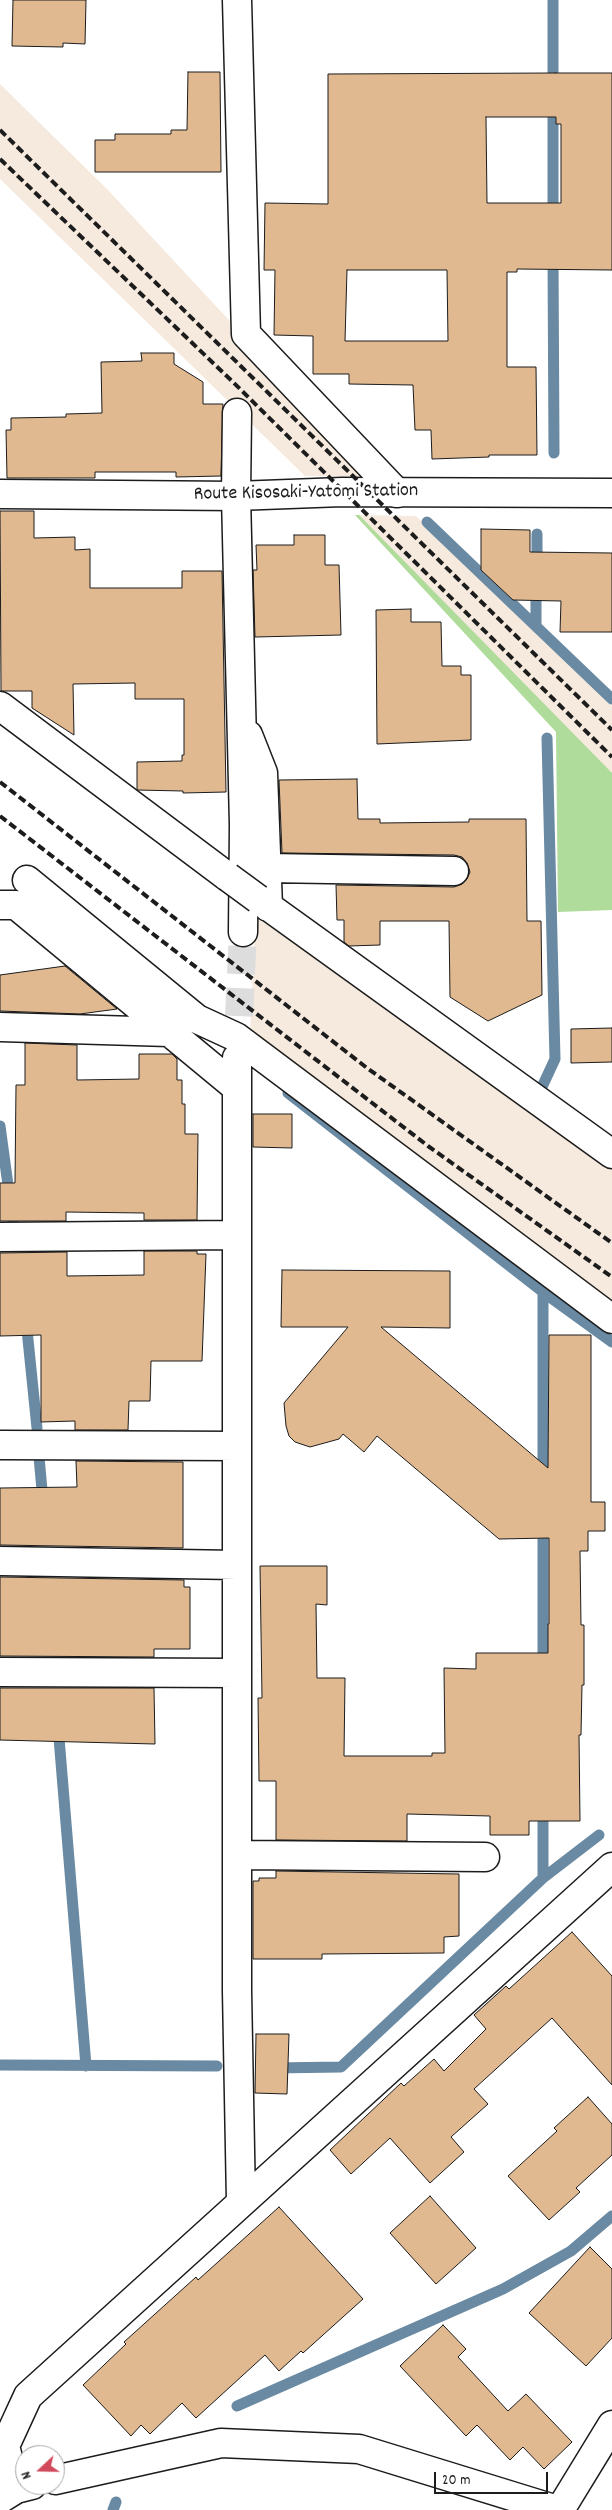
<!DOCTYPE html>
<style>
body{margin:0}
#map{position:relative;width:612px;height:2510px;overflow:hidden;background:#fff;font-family:Dekko,sans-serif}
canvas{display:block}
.north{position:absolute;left:15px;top:2445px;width:50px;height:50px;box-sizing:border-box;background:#fff;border:1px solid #a4a4a4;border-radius:50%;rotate:249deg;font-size:14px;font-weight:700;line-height:20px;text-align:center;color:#1c1c1c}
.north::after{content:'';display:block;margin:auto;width:18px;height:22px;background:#d1495b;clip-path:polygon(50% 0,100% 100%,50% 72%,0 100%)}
.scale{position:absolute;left:434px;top:2472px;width:114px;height:22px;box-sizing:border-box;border:2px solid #1c1c1c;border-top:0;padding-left:6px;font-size:15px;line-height:18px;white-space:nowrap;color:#1c1c1c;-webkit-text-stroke:4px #fff;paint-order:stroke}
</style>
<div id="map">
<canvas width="612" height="2510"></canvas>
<div class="north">N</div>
<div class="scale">20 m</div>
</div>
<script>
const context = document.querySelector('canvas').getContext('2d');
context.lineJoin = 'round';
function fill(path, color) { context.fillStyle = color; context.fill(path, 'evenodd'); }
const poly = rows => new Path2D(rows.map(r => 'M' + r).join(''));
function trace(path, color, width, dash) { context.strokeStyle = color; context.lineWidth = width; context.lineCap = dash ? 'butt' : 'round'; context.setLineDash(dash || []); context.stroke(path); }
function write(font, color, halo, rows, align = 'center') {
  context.font = font + ' Dekko,sans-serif'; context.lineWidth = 5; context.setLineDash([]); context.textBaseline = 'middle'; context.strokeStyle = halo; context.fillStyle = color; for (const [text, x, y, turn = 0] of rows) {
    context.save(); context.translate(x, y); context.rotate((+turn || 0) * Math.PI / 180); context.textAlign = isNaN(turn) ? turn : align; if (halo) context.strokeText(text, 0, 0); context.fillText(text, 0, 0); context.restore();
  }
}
fill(poly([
 [0,84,108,190,374,476,305,476,0,179],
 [355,515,416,516,612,706,612,791],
 [256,906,612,1164,612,1305,250,1034]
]), '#f6eade');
fill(poly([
 [355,515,359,515,612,773,612,910,558,912,556,732]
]), '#afdc9b');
trace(poly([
 [553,0,553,218],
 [553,254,554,453],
 [427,522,612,699],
 [537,567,537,534],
 [536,624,536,586],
 [542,1087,555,1059,547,738],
 [288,1093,543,1292,612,1342],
 [0,1126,13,1222],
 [26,1320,37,1428],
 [39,1457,43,1501],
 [543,1478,543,1292],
 [543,1668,543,1524],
 [58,1726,86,2066],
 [543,1878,543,1806],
 [0,2065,217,2066],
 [273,2068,341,2067,543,1878,599,1835],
 [237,2406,503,2289,571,2251,612,2216],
 [113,2510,116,2502]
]), '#698aa2', 11);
const building = poly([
 [13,0,86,0,85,44,63,43,63,47,12,46,13,0],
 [188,72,220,72,221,172,95,172,95,140,115,140,115,134,171,134,171,130,187,130,188,72],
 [555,73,612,73,612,270,517,269,517,272,507,272,507,367,536,367,537,455,489,455,489,457,432,459,431,430,415,430,413,385,349,384,349,374,313,374,313,336,274,335,275,270,264,270,265,203,328,204,328,74,555,73],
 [486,117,556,117,556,124,561,124,561,203,487,203,486,117],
 [347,270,447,270,448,341,345,341,347,270],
 [141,353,174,353,174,364,203,382,203,404,223,404,221,476,176,477,176,472,95,472,95,478,7,478,6,430,11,430,11,418,66,417,66,414,102,413,101,362,142,361,141,353],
 [0,511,34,511,34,538,75,537,75,550,90,549,90,588,182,588,182,571,222,571,226,792,183,793,183,791,137,790,137,762,182,761,182,755,184,755,184,699,135,699,135,683,73,684,74,735,32,708,32,691,1,691,0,511],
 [481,529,530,530,530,552,612,553,612,632,560,632,561,601,513,600,481,570,481,529],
 [294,535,325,535,325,565,339,565,341,635,255,637,253,570,257,570,256,545,294,545,294,535],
 [411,609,411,622,441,622,442,666,461,666,461,675,471,675,471,740,377,744,376,610,411,609],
 [357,779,358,819,380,819,380,823,469,822,469,819,526,819,527,921,541,921,542,995,488,1021,450,997,449,921,380,921,380,945,349,946,344,942,344,920,337,920,336,885,454,887,462,884,467,879,470,872,467,863,462,857,454,855,282,853,279,780,357,779],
 [65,966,117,1009,80,1014,0,1011,0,975,65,966],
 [612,1028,612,1062,571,1063,571,1029,612,1028],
 [25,1043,77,1045,77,1080,139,1079,139,1054,172,1054,177,1059,177,1080,182,1080,182,1104,185,1104,185,1134,198,1134,197,1220,144,1220,144,1213,66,1212,66,1221,0,1221,0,1183,15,1183,16,1085,25,1085,25,1043],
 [253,1114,292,1114,292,1148,253,1147,253,1114],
 [144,1251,197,1251,197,1254,206,1254,202,1361,151,1361,150,1401,129,1401,128,1430,75,1430,75,1421,41,1422,41,1335,0,1336,0,1253,67,1252,67,1276,144,1275,144,1251],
 [282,1270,450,1271,450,1328,381,1327,548,1468,549,1335,591,1335,591,1502,605,1502,605,1531,588,1531,588,1551,580,1551,581,1625,584,1625,584,1685,582,1685,581,1735,579,1735,580,1821,529,1821,529,1835,490,1835,490,1816,407,1814,407,1841,276,1840,276,1781,259,1781,258,1698,262,1698,260,1566,327,1566,327,1605,316,1604,317,1678,345,1678,344,1756,432,1756,432,1753,445,1753,444,1668,476,1669,476,1653,548,1653,548,1624,549,1624,549,1538,499,1539,377,1436,364,1452,343,1434,339,1439,310,1447,295,1442,289,1436,286,1426,284,1403,348,1327,281,1327,282,1270],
 [76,1461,183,1462,183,1548,0,1545,0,1488,77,1487,76,1461],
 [0,1577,184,1580,184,1587,190,1587,190,1649,154,1649,154,1657,0,1656,0,1577],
 [0,1688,154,1688,155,1744,0,1740,0,1688],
 [276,1871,459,1874,459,1936,444,1937,444,1953,322,1954,322,1959,253,1959,253,1881,259,1881,259,1878,276,1878,276,1871],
 [572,1932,612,1976,612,2085,552,2018,474,2089,488,2104,451,2137,464,2152,430,2183,390,2138,351,2174,330,2150,401,2083,404,2086,434,2059,444,2071,486,2029,474,2015,506,1986,509,1989,572,1932],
 [256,2034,289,2034,287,2094,255,2093,256,2034],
 [588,2097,612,2124,612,2155,576,2188,580,2192,549,2220,508,2176,557,2131,554,2128,588,2097],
 [430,2196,476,2248,436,2284,390,2233,430,2196],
 [279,2207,363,2299,303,2353,301,2351,279,2371,265,2355,196,2418,182,2403,150,2434,141,2425,131,2436,83,2385,126,2344,124,2342,196,2277,198,2280,279,2207],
 [590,2247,612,2269,612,2338,586,2366,529,2313,590,2247],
 [443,2325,466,2349,458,2357,508,2411,526,2394,572,2442,544,2469,523,2447,510,2460,477,2425,466,2436,400,2366,443,2325]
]);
fill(building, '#e0b991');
trace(building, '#1c1c1c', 1);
trace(poly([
 [237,1058,243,932]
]), '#ddd', 28, [28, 14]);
const minor = poly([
 [237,0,246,334,397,493],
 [237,413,236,496,244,825,243,932],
 [0,706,228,877],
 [248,735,263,773,268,907],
 [267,868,454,871],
 [27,880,197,1019,236,1037,612,1319],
 [258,899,612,1154],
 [0,905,16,905,236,1087],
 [0,1027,169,1032],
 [237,1058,237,1991,241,2202],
 [0,1237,236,1235],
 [0,1445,237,1446],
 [0,1561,236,1565],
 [0,1672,237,1673],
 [237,1855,485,1857],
 [16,2489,5,2446,28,2396,612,1867],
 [560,2510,612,2425]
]);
const major = poly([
 [0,494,236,496,342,492,612,493],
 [55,2480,221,2443,359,2449,557,2510],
 [0,2499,16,2489,32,2485]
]);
trace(minor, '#1c1c1c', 31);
trace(major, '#1c1c1c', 31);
trace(minor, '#fff', 28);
trace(major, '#fff', 28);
trace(poly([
 [0,130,612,730],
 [0,159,234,383,612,757],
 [0,782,367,1068,612,1243],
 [0,816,428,1146,612,1277]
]), '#1c1c1c', 4, [8, 4]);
const minorBridge = poly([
 [228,877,258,899]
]);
trace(minorBridge, '#1c1c1c', 31, []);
trace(minorBridge, '#fff', 28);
write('20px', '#1c1c1c', '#fff', [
 ["Route Kisosaki-Yatomi Station",306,494,-1]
]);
</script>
